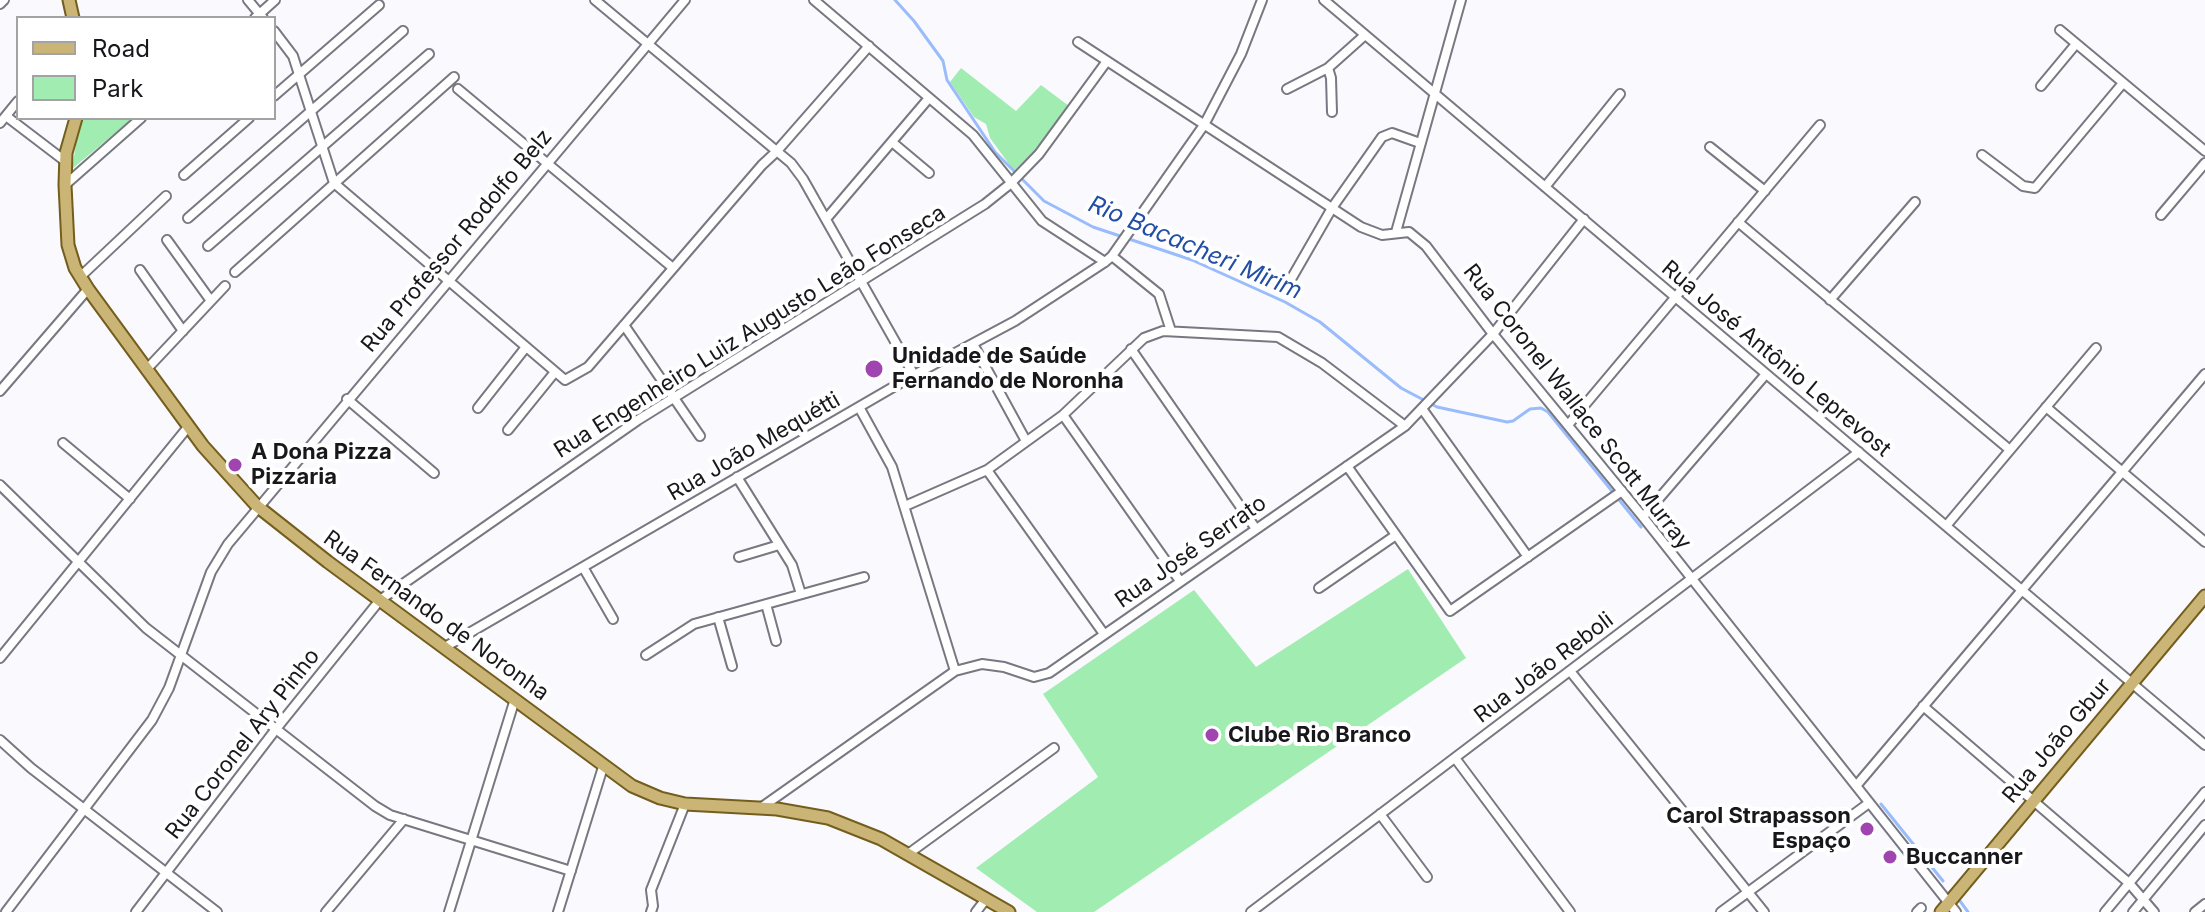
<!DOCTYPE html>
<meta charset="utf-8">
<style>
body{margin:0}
#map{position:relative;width:2205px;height:912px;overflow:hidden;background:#fafafe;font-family:Inter,sans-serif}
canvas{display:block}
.legend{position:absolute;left:16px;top:16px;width:260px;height:104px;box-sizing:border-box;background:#fff;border:2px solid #a3a3a4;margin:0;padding:10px 14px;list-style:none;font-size:24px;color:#18181c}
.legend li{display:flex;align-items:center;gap:16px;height:40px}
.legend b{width:40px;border:2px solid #a3a3a4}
</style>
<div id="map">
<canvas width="2205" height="912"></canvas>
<ul class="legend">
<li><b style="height:10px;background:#cab577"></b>Road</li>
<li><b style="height:22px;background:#a1ecb1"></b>Park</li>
</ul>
</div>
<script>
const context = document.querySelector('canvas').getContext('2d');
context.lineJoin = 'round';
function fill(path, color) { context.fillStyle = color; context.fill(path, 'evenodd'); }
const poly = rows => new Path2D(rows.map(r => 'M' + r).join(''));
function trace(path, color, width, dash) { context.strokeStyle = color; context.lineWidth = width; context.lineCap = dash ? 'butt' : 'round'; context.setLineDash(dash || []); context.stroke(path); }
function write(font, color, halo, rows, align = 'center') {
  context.font = font + ' Inter,sans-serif'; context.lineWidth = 8; context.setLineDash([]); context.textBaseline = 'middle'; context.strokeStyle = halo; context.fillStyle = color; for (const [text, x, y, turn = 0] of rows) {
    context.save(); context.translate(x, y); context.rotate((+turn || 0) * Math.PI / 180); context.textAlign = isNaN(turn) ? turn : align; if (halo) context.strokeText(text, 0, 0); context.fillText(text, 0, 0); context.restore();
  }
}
fill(poly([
 [961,68,1016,111,1041,85,1069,106,1033,152,1014,171,990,138,986,124,974,117,950,82],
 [82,118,133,118,72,169,76,144],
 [1408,569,1466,658,1094,912,1037,912,976,868,1098,777,1043,694,1194,590,1256,667]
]), '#a1ecb1');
trace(poly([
 [895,0,914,21,943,61,947,80,995,152,1044,201,1093,227,1192,260,1285,302,1320,322,1401,388,1437,407,1507,422,1513,421,1530,409,1541,408,1548,412,1641,527],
 [1881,804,1943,881],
 [1960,901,1968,912]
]), '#9abcfb', 3);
const minor = poly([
 [248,0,263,18],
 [595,0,791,163,803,179,914,375],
 [814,0,973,135,1042,221,1105,262],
 [1324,0,2205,745],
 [0,4,4,0],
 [255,18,275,0],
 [2060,30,2205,151],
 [274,31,293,56,334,183,565,380,588,367,762,165,776,152,869,46],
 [1078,42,1361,227,1382,235,1409,232,1426,246,1493,334,1643,517,1956,912],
 [1328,68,1331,78,1332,112],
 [2041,86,2076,44],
 [458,89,673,268],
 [1287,89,1328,68,1365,35],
 [274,96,379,5],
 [6,116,65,161],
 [0,123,18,101],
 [892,142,929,173],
 [1710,147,1765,191],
 [1982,155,2023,186,2035,188,2123,83],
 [184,175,249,118],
 [65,185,141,118],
 [1545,187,1620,94],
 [2161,215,2205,163],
 [188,218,403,31],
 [826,219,929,98],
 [1738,222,2010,450],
 [1396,232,1461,0],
 [167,240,211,301],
 [208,246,429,54],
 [1112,256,1159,294,1171,331],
 [140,270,183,331],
 [235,272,454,77],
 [80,277,166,196],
 [1290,281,1332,208,1382,137,1392,133,1420,143],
 [1830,300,1915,202],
 [624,325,700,436],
 [973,344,1026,441],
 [1131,349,1256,529],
 [146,370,225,286],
 [0,391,88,289],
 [347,399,434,473],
 [859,407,892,467,955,671],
 [2046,407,2205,542],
 [478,408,526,347],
 [1423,410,1528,557],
 [1063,415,1180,581],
 [1568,425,1820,125],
 [508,430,555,372],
 [63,443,130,499],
 [1347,466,1450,611,1622,491],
 [987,470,1104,634],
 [737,477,792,565,801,594],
 [0,485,146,628,375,806,390,815,571,871],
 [905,506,987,470,1063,415,1144,338,1163,331,1278,337,1322,363,1405,426],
 [1643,517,1766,374],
 [1946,526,2096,348],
 [739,557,779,545],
 [583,567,613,619],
 [1319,588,1396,535],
 [766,604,776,641],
 [718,617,732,666],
 [445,647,914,375,1015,321,1105,262,1112,256,1204,125,1241,54,1262,0],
 [646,655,694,624,864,577],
 [0,658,188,427],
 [1570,671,1764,912],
 [1923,706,2129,883,2154,912],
 [0,740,31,768,217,912],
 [1455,758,1570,912],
 [1856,786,2205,374],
 [762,807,955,671,982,664,1004,667,1034,677,1049,673,1405,426,1493,334,1584,219],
 [1380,814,1427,877],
 [908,854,1054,748],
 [6,912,152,720,169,688,211,572,228,544,685,0],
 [136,912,276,729,380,600,638,420,985,204,1010,184,1039,154,1107,61],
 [326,912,404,819],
 [449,912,515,699],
 [558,912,603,767],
 [651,912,653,906,651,890,685,804],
 [976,912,986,899],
 [1251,912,1859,452],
 [1721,912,1869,803],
 [1917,912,1921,908],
 [2105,912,2205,792],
 [2133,912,2205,825],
 [2195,912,2205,904]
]);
const major = poly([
 [69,0,73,18],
 [76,118,66,153,65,185,68,245,75,268,88,289,203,446,257,506,328,562,632,786,660,798,685,804,777,809,828,818,881,839,1009,912],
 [1941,912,2205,596]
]);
trace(minor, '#787882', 12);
trace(major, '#745e1d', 15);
trace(minor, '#fff', 8);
trace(major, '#cab577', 11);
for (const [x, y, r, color] of [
 [874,369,10,"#a045af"],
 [235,465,8,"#a045af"],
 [1212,735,8,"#a045af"],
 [1867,829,8,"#a045af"],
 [1890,857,8,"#a045af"]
]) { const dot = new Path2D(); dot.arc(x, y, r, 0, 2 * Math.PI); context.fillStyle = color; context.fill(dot); trace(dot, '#fff', 3); }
write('22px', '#18181c', '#fff', [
 ["Rua Professor Rodolfo Belz",457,241,-50],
 ["Rua Engenheiro Luiz Augusto Leão Fonseca",750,332,-32],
 ["Rua José Antônio Leprevost",1776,359,40],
 ["Rua Coronel Wallace Scott Murray",1577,407,52],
 ["Rua João Mequétti",754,447,-30],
 ["Rua José Serrato",1191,552,-35],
 ["Rua Fernando de Noronha",436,616,36],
 ["Rua João Reboli",1544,668,-37],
 ["Rua João Gbur",2057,741,-50],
 ["Rua Coronel Ary Pinho",243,744,-52]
]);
write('bold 22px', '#18181c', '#fff', [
 ["Unidade de Saúde",892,356],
 ["Fernando de Noronha",892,381],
 ["A Dona Pizza",251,452],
 ["Pizzaria",251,477],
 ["Clube Rio Branco",1228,735],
 ["Carol Strapasson",1851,816,"right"],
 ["Espaço",1851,841,"right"],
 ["Buccanner",1906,857]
], 'left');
write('italic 24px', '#224ea6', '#fff', [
 ["Rio Bacacheri Mirim",1195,248,23]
]);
</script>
